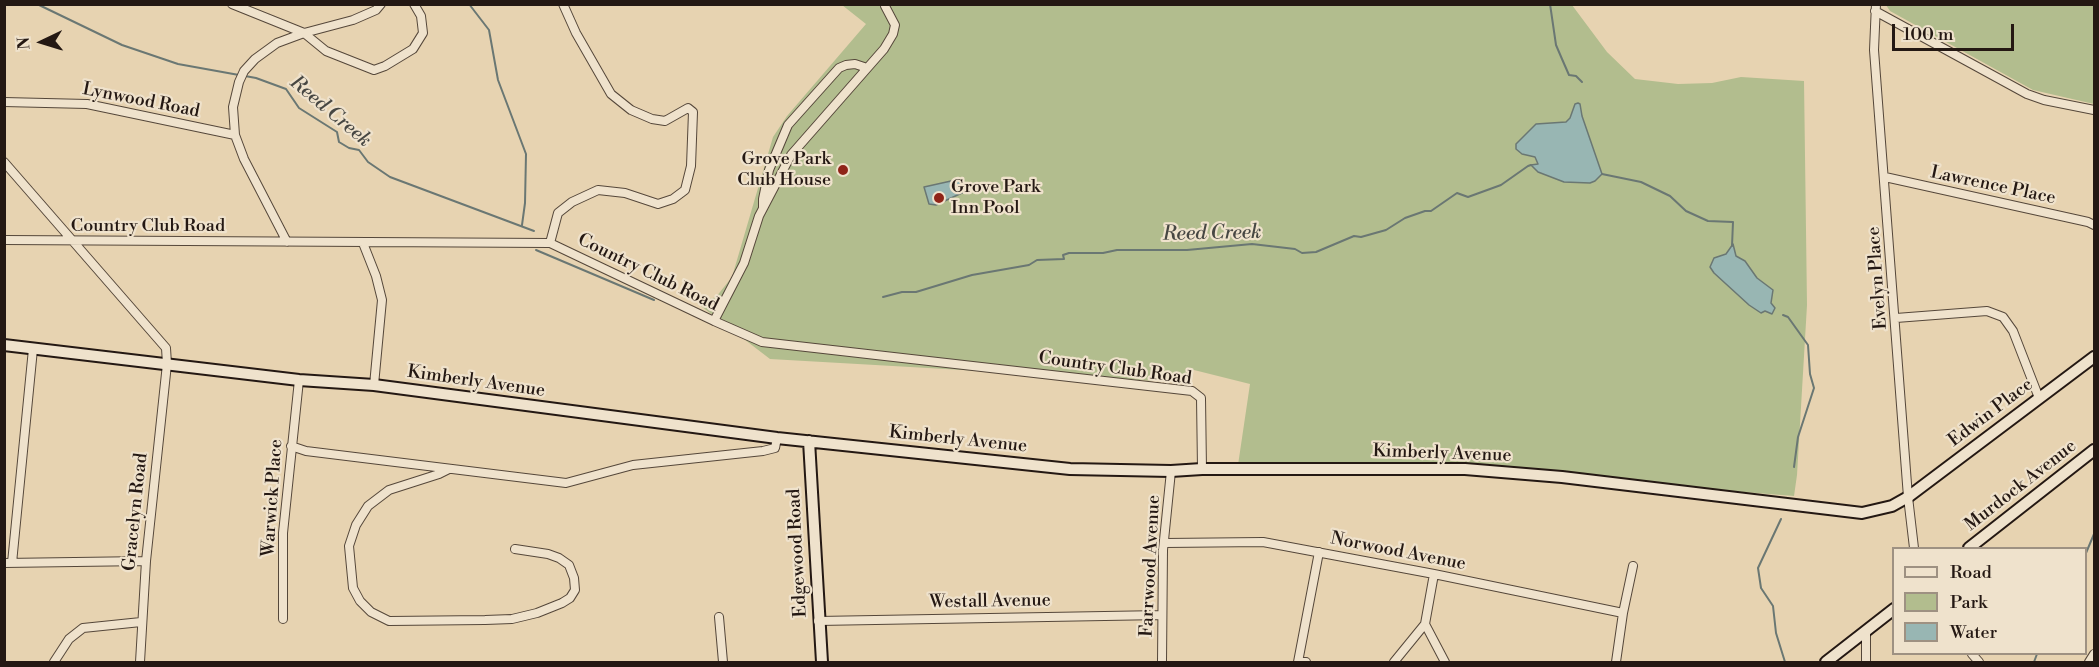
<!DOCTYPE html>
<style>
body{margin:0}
#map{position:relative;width:2099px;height:667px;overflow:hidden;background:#e7d3b1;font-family:"Libre Bodoni",serif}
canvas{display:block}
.frame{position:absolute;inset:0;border:6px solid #241813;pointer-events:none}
.legend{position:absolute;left:1892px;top:547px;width:195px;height:108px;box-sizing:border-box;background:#efe2cc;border:2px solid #9e9182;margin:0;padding:8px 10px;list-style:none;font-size:18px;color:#241813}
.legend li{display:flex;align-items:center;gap:12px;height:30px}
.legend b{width:30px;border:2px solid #9e9182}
.north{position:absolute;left:12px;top:12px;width:60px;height:60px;-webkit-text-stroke:4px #efe2cc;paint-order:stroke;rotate:266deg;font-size:16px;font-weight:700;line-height:24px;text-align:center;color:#241813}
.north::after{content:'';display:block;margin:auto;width:21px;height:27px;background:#241813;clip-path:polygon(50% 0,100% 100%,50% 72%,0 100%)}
.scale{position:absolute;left:1892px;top:24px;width:122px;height:27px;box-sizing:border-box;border:3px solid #241813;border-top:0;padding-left:8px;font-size:18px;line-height:21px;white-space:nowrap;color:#241813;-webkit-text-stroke:4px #efe2cc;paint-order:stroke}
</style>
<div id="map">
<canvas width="2099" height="667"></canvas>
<div class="frame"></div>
<ul class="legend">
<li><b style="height:8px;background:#efe2cc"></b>Road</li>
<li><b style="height:16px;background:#b2bd8e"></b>Park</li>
<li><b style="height:16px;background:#98b6b3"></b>Water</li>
</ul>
<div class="north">N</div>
<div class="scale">100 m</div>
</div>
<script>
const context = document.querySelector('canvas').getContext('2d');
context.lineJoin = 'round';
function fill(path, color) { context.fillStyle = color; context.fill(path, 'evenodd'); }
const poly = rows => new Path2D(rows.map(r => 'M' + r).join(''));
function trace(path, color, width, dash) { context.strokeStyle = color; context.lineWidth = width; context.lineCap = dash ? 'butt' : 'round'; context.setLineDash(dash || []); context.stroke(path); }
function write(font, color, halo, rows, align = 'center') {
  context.font = font + ' "Libre Bodoni",serif'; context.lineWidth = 4.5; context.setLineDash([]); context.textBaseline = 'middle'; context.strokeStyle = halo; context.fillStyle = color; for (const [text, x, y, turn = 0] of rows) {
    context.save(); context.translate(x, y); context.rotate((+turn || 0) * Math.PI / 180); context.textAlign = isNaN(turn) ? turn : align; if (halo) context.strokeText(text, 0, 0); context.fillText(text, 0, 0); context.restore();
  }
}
fill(poly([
 [842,5,1572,5,1607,52,1635,79,1678,84,1712,83,1741,77,1804,81,1807,305,1797,475,1794,496,1705,489,1591,475,1453,463,1238,465,1250,384,1190,369,1191,383,770,359,697,303,716,297,732,277,773,137,787,116,866,24],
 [1886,5,2094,5,2094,104,2033,90,1890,11]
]), '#b2bd8e');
const water = poly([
 [1578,103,1580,104,1582,116,1602,174,1595,181,1590,183,1564,182,1538,172,1531,165,1538,164,1535,157,1522,154,1516,149,1516,144,1536,124,1566,122,1570,118,1575,104,1578,103],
 [960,179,964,192,936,205,929,204,924,187,960,179],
 [1733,244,1736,256,1745,261,1757,278,1773,290,1771,303,1775,308,1772,314,1765,311,1761,313,1749,305,1714,273,1710,267,1714,258,1726,254,1733,244]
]);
fill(water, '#98b6b3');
trace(water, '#6a7773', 1.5);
trace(poly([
 [37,4,122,45,178,64,239,75],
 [469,4,489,30,498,80,526,154,525,203,522,225],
 [1550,4,1556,45,1562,59,1569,75,1576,76,1582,82],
 [245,76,256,78,286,89,299,108,337,132,339,142,349,148,359,150,368,162,390,177,534,231],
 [1602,174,1641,182,1670,196,1686,211,1708,221,1733,222,1732,246],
 [536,250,654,300],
 [883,297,902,292,916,292,972,275,1029,265,1037,260,1064,259,1063,255,1069,253,1103,253,1117,250,1187,250,1252,244,1295,249,1302,253,1316,252,1354,236,1361,237,1386,230,1405,218,1425,211,1431,211,1457,193,1468,197,1501,185,1528,166,1531,165],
 [1783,315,1788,317,1808,345,1810,374,1814,388,1798,437,1794,467],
 [1781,519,1758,568,1761,588,1773,606,1776,633,1785,662],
 [2086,553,2094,534],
 [2034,662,2037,654]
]), '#6a7773', 2);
const street = poly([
 [232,4,304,33,326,51,374,70,385,66,413,49,423,33,421,16,414,4],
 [1876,4,1874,50,1908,497,1914,548],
 [1875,11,2027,94,2044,100,2094,110],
 [4,102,87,104,235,135],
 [4,162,166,348,167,364,146,561,140,662],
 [1885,177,2088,222,2094,225],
 [763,207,763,199,769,170,788,125,839,68,846,65,855,64,867,68],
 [4,240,550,243,714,321,762,342,1192,391,1201,398,1202,469],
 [287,242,244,159,235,135,233,107,239,82,244,71,255,59,277,43,304,33,353,20,376,10,381,4],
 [363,243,376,276,382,300,374,385],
 [550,243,558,213,572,202,598,190,625,193,658,204,673,199,685,190,691,166,693,112,688,108,665,121,652,119,631,110,611,94,576,33,563,4],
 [1896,318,1987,311,2003,317,2013,331,2039,398],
 [714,321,744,263,759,216,791,155,884,49,893,34,895,25,885,6],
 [291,446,306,451,566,483,633,465,763,451,775,448,777,438],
 [449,469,439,474,389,490,368,506,356,525,349,546,353,588,360,601,371,612,389,621,485,620,512,619,537,613,562,603,570,598,575,590,574,578,569,565,559,558,548,554,515,549],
 [1165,543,1263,542,1434,574,1623,613,1616,662],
 [4,563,146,561],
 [12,563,33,349],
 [1623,613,1633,566],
 [719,617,723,662],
 [283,619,283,533,299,380],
 [818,621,1162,615],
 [1425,624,1445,662],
 [1866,631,1866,662],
 [1972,654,1979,662],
 [54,662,69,639,83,628,141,622],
 [1162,662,1163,550,1171,471],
 [1306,662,1298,662,1319,552],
 [1394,662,1425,624,1434,574],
 [2089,662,2094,654]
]);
const secondary = poly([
 [4,345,299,380,374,385,777,438,1070,469,1171,471,1202,469,1465,469,1562,477,1862,513,1892,506,1908,497,2094,357],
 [809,441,822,662],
 [1969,548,2094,450],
 [1826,662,1894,609]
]);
trace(street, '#55473a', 10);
trace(secondary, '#241813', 14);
trace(street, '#efe2cc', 8);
trace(secondary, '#efe2cc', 10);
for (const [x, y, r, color] of [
 [843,170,6,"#8f2418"],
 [939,198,6,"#8f2418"]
]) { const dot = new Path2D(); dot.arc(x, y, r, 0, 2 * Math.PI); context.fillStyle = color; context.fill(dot); trace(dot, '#efe2cc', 2); }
write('18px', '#241813', '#efe2cc', [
 ["Lynwood Road",141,101,11],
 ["Lawrence Place",1993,186,12],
 ["Country Club Road",148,227],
 ["Country Club Road",648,273,26],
 ["Evelyn Place",1878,278,-94],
 ["Country Club Road",1115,369,8],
 ["Kimberly Avenue",476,382,8],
 ["Edwin Place",1991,413,-37],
 ["Kimberly Avenue",958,440,6],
 ["Kimberly Avenue",1442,454,2],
 ["Murdock Avenue",2021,486,-38],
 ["Warwick Place",273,498,-86],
 ["Gracelyn Road",136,512,-84],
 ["Norwood Avenue",1398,552,11],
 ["Edgewood Road",798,553,-93],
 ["Farrwood Avenue",1151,566,-87],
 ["Westall Avenue",990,602,-1]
]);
write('18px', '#241813', '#efe2cc', [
 ["Grove Park",831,160],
 ["Club House",831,181],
 ["Grove Park",951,188,"left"],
 ["Inn Pool",951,209,"left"]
], 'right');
write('italic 20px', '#474743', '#efe2cc', [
 ["Reed Creek",330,112,40],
 ["Reed Creek",1212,234,-1]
]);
</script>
